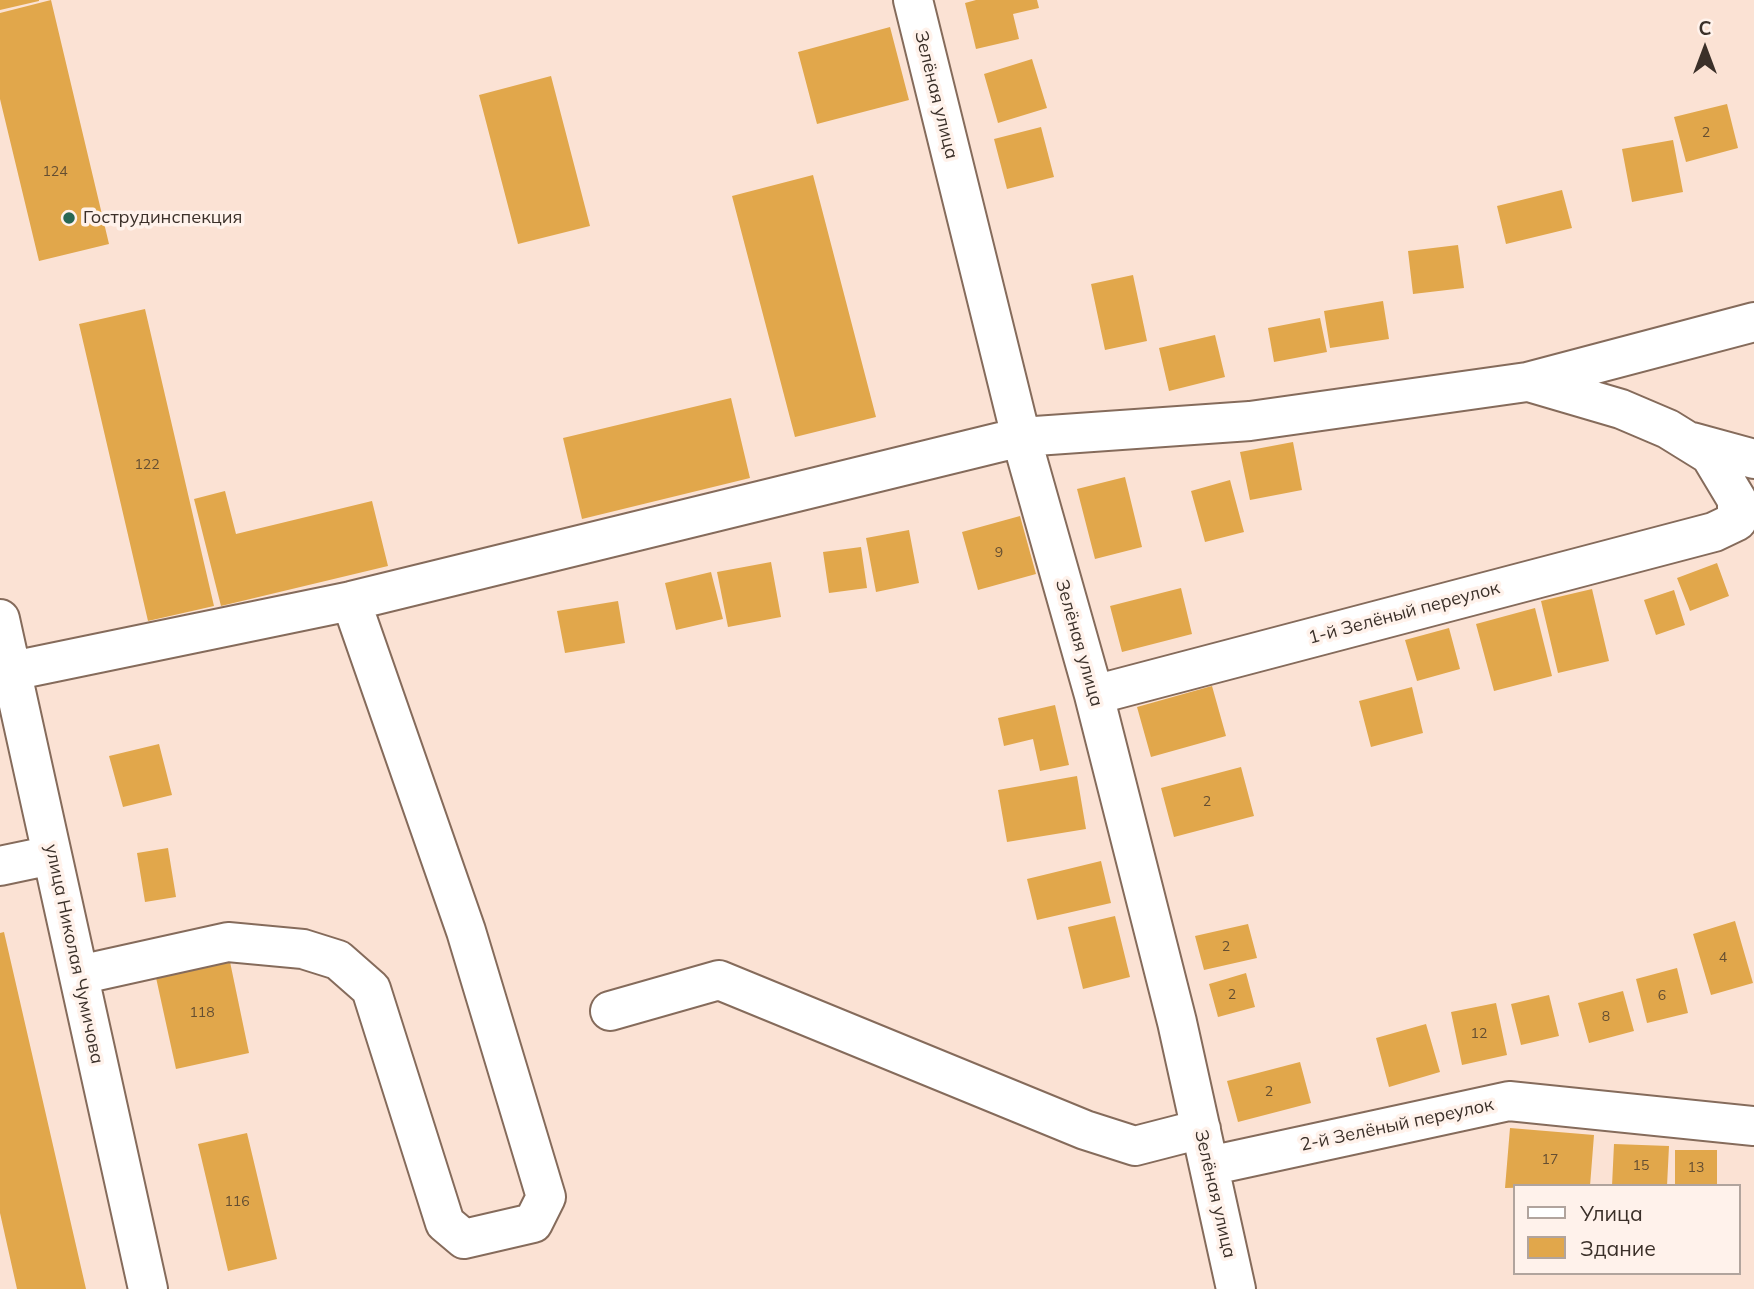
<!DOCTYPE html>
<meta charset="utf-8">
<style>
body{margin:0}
#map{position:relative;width:1754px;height:1289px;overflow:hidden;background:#fbe2d4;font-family:Mulish,sans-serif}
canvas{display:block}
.legend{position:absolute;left:1513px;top:1184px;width:228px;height:91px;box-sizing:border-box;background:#fff2eb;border:2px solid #b1a49d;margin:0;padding:9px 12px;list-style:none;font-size:21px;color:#3b3029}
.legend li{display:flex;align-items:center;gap:14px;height:35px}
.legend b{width:35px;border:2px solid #b1a49d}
.north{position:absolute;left:1670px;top:14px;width:70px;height:70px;-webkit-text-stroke:5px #fff2eb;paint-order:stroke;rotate:0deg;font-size:19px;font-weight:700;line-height:28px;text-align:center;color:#3b3029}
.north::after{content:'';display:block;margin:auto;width:24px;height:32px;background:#3b3029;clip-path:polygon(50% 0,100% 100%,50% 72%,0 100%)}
</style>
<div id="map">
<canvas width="1754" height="1289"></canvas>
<ul class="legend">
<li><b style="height:9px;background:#fff"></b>Улица</li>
<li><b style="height:19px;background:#e1a74b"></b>Здание</li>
</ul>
<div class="north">С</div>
</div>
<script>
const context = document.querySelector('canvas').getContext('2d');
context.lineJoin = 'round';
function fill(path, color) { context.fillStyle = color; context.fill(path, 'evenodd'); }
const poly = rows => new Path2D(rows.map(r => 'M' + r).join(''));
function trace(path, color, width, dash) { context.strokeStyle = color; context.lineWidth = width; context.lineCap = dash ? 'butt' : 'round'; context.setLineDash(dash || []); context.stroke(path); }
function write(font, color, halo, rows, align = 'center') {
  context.font = font + ' Mulish,sans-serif'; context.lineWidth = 7; context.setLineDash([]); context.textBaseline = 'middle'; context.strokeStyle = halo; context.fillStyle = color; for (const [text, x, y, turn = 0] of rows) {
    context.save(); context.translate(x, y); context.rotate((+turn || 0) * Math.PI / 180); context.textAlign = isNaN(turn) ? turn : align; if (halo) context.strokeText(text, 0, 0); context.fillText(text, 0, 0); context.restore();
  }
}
fill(poly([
 [0,0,39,0,39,1,0,10],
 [51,0,109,244,39,261,0,99,0,13],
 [976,0,1037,0,1039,8,1013,14,1019,39,976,49,965,3],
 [890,27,909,100,817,124,798,52],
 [1032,59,1047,108,998,123,984,74],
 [551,76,590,226,518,244,479,95],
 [1727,104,1738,148,1686,162,1674,117],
 [1041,127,1054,177,1007,189,994,139],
 [1673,140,1683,192,1632,202,1622,149],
 [813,175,876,417,795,437,732,196],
 [1562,190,1572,228,1506,244,1497,206],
 [1458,245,1464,288,1413,294,1408,251],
 [1133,275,1147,341,1105,350,1091,284],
 [1383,301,1389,339,1330,348,1324,311],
 [145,309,214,606,148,621,79,324],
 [1320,318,1327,352,1274,362,1268,328],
 [1215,335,1225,377,1169,391,1159,348],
 [731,398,750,478,582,519,563,438],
 [1293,442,1302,490,1250,500,1240,452],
 [1125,477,1142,547,1095,559,1077,489],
 [1230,480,1244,532,1205,542,1191,491],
 [225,491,236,534,372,501,388,566,221,606,194,499],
 [1020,516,1036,574,978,590,962,532],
 [909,530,919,583,876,592,866,538],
 [861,547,867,588,829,593,823,552],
 [771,562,781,617,728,627,717,572],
 [1717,563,1729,596,1690,611,1677,578],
 [711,572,723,619,676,630,665,583],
 [1181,588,1192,634,1122,652,1110,606],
 [1592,589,1609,661,1558,673,1541,601],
 [1674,590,1685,625,1656,635,1644,600],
 [618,601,625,643,565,653,557,611],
 [1535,608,1552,676,1494,691,1476,624],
 [1449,628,1460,669,1417,681,1405,640],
 [1212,686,1226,736,1151,757,1137,707],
 [1412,687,1423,733,1371,747,1359,701],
 [1055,705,1069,765,1040,771,1033,739,1004,746,998,718],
 [159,744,172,795,123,807,109,756],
 [1241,767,1254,816,1174,837,1161,788],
 [1077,776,1086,829,1007,842,998,790],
 [168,848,176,897,145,902,137,853],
 [1101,861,1111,903,1037,920,1027,879],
 [1115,916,1130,977,1083,989,1068,927],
 [1735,921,1753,983,1711,995,1693,934],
 [1248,924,1257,958,1204,970,1195,936],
 [4,932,86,1289,17,1289,0,1213,0,933],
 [229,957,249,1053,176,1069,155,973],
 [1677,968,1688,1013,1647,1023,1636,979],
 [1246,973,1255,1007,1218,1017,1209,984],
 [1623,991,1634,1031,1589,1043,1578,1003],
 [1549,995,1559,1036,1521,1045,1511,1004],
 [1496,1003,1507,1055,1462,1065,1451,1012],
 [1426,1024,1440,1072,1389,1087,1376,1038],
 [1300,1062,1311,1103,1238,1122,1227,1081],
 [1510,1128,1594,1135,1590,1186,1505,1188],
 [247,1133,277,1259,228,1271,198,1144],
 [1614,1144,1669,1146,1667,1186,1612,1186],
 [1675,1150,1717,1150,1717,1186,1675,1186]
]), '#e1a74b');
const minor = poly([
 [913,0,1021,437,1094,695,1177,1022,1236,1289],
 [1692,442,1754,459],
 [0,619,148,1289],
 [12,671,351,601,1021,437,1250,421,1527,382,1754,322],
 [1094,695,1714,532,1737,521,1737,500,1710,455,1668,429,1621,409,1529,382],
 [0,866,52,855],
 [79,975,228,942,303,949,338,960,371,989,445,1223,464,1239,533,1223,546,1197,466,931,351,601],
 [610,1011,719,980,1085,1130,1135,1146,1201,1129],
 [1209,1166,1509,1101,1754,1126]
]);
trace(minor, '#856b5b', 42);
trace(minor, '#fff', 38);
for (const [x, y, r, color] of [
 [69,218,7,"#296753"]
]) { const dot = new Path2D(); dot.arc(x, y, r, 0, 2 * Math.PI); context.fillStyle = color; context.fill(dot); trace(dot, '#fff2eb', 2.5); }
write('14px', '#644e32', null, [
 ["2",1706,133],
 ["124",55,172],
 ["122",147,465],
 ["9",999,553],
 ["2",1207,802],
 ["2",1226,947],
 ["4",1723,958],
 ["2",1232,995],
 ["6",1662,996],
 ["118",202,1013],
 ["8",1606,1017],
 ["12",1479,1034],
 ["2",1269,1092],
 ["17",1550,1160],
 ["15",1641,1166],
 ["13",1696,1168],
 ["116",237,1202]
]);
write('18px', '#3b3029', '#fff2eb', [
 ["Зелёная улица",936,95,76],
 ["1-й Зелёный переулок",1404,613,-15],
 ["Зелёная улица",1079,643,74],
 ["улица Николая Чумичова",74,954,78],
 ["2-й Зелёный переулок",1397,1125,-12],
 ["Зелёная улица",1215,1194,77]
]);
write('18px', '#3b3029', '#fff2eb', [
 ["Гострудинспекция",83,218]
], 'left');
</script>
